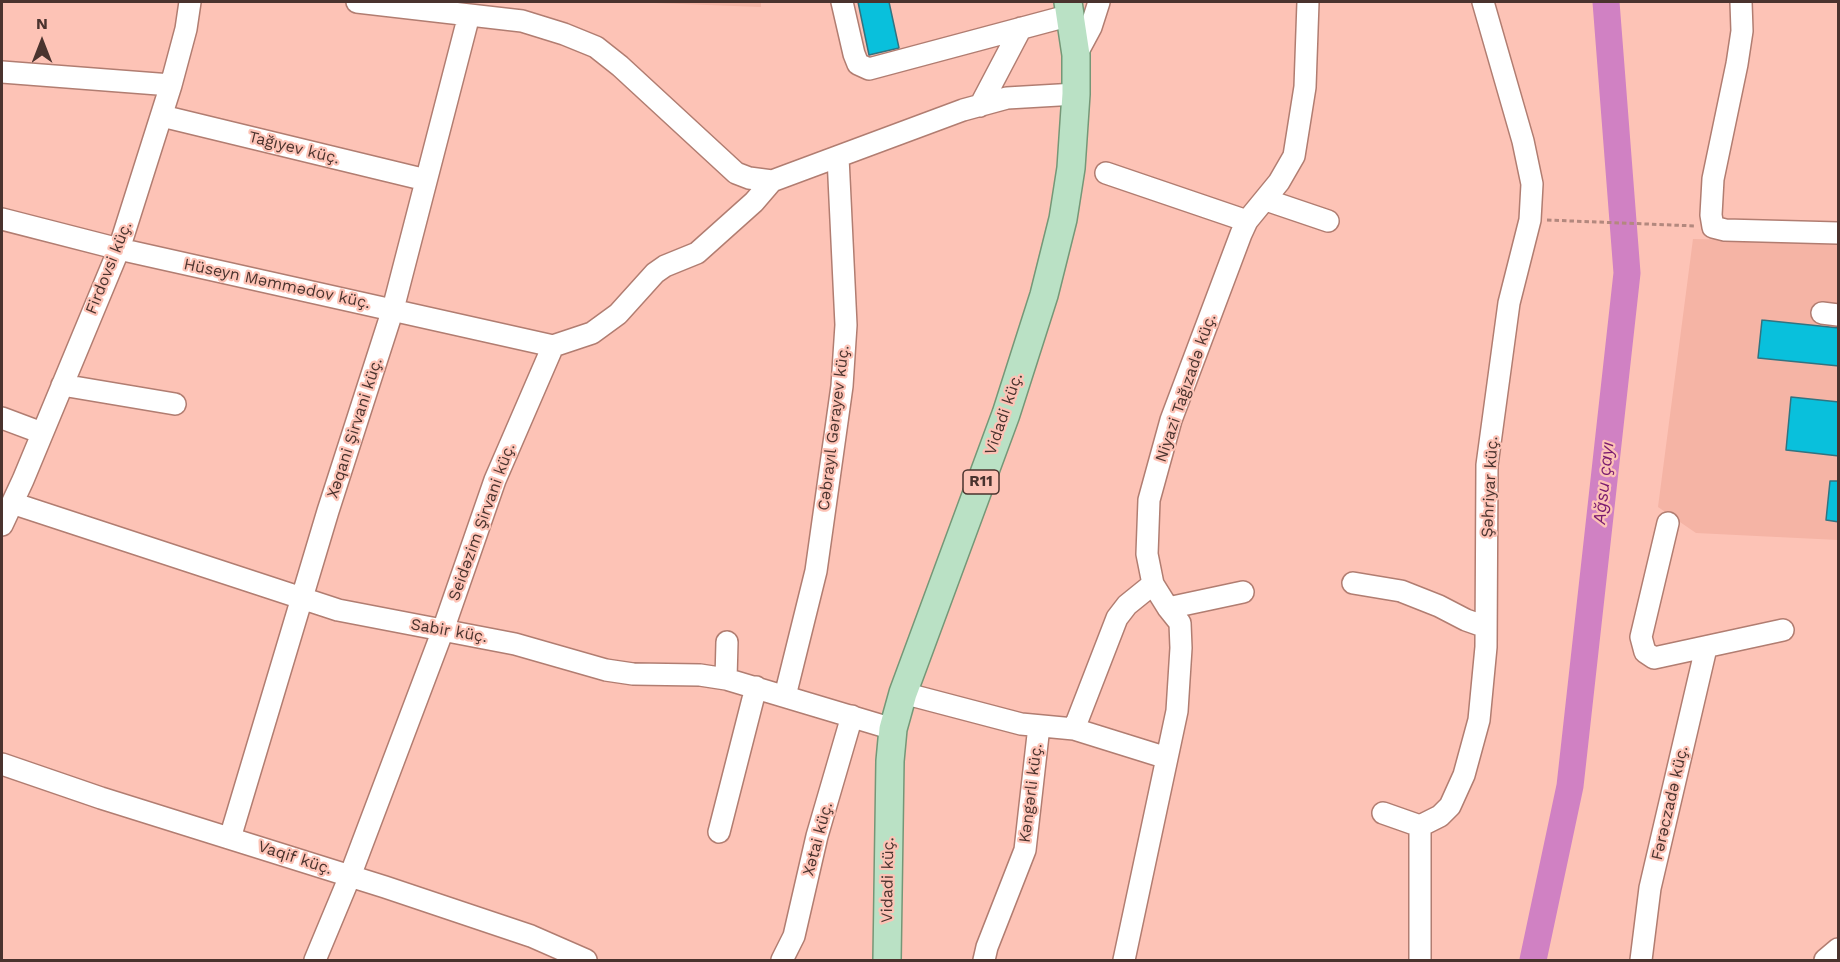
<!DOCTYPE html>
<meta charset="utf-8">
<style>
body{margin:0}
#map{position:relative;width:1840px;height:962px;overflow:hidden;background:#fdc3b6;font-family:"Work Sans",sans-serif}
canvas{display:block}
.frame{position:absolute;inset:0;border:3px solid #4a332e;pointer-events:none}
.north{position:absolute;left:12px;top:12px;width:60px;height:60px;-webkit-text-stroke:4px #fdc3b6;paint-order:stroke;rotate:0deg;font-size:16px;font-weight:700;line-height:24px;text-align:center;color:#4a332e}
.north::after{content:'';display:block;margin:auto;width:21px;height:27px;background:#4a332e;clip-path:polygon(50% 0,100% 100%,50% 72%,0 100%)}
</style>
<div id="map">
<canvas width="1840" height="962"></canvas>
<div class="frame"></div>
<div class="north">N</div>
</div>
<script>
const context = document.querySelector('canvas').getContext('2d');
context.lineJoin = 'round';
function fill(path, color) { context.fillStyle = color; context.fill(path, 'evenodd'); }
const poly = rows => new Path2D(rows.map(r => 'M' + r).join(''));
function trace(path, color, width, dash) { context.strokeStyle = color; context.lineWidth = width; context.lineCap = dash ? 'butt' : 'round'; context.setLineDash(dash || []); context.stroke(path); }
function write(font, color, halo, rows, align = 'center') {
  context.font = font + ' "Work Sans",sans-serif'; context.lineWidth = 4.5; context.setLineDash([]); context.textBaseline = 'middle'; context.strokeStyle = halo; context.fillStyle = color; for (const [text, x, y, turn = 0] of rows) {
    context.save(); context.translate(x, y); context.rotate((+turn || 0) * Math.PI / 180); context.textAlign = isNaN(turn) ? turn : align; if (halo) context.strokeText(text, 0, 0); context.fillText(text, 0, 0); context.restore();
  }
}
fill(poly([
 [628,2,761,2,761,7],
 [1693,239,1838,242,1838,540,1696,533,1658,507]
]), '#f5b4a5');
trace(poly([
 [1533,960,1570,786,1627,273,1606,2]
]), '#d081c3', 27);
const building = poly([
 [858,2,889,2,899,48,869,55,858,2],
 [1762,320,1839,328,1839,366,1758,358,1762,320],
 [1791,397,1839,402,1839,456,1786,450,1791,397],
 [1830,481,1839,481,1839,522,1826,520,1830,481]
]);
fill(building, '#09c0dc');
trace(building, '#327380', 1.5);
const minor = poly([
 [357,2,522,21,564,34,596,47,620,66,736,173,749,178,772,181,963,110,1007,98,1076,94],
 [842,2,854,54,858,64,869,69,1071,15],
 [1741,2,1742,31,1737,64,1713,179,1711,215,1713,227,1725,230,1838,233],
 [1076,55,1091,27,1099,2],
 [2,72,171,85],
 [980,106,1021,28],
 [162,116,426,180],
 [1106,173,1247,221],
 [1266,200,1328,221],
 [2,219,119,249,553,346],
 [1822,313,1838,315],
 [62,385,175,404],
 [2,418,42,433],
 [12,503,338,610,515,644,606,670,633,674,700,675,726,679,893,729],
 [1668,523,1641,637,1645,652,1654,658,1783,630],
 [2,525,23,480,119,249,171,85,186,29,190,2],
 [1353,583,1401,591,1439,606,1466,620,1486,627],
 [1168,608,1243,592],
 [726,679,727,642],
 [903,693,1021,724,1074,729,1167,758],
 [785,696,816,571,842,386,846,325,838,157],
 [1074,729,1117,618,1127,605,1153,584],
 [2,764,101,798,385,887,531,936,586,960],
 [1383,813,1420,826],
 [719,832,756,687],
 [230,838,328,511,393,309,469,15],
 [315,960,350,876,443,630,495,480,553,346,592,333,618,314,655,273,665,266,697,253,754,202,772,181],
 [782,960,794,936,817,836,852,716],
 [984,960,987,947,1025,850,1039,726],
 [1124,960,1177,711,1181,648,1180,623,1168,608,1153,584,1147,554,1149,500,1171,420,1241,234,1247,221,1279,182,1294,156,1305,87,1308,2],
 [1420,960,1420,826,1440,816,1450,806,1464,775,1479,720,1486,647,1487,465,1509,303,1530,220,1532,184,1523,141,1483,2],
 [1641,960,1650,888,1706,648],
 [1825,960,1838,949]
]);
const major = poly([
 [887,960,890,761,893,729,903,693,1006,414,1044,295,1063,219,1071,168,1076,94,1076,55,1068,2]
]);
trace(minor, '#b17d71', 24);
trace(major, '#759777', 30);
trace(poly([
 [1547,220,1696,226]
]), '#b3887e', 3, [4.5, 3]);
trace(minor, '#fff', 21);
trace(major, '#bae1c5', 27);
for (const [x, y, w] of [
 [981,482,36]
]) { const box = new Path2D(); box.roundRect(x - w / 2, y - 12, w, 24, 4.5); context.fillStyle = '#fdc3b6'; context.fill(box); trace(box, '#4a332e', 1.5); }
write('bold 15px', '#4a332e', null, [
 ["R11",981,482]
]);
write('16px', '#4a332e', '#fdc3b6', [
 ["Tağıyev küç.",294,148,14],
 ["Firdovsi küç.",109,268,-68],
 ["Hüseyn Məmmədov küç.",277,284,12],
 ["Niyazi Tağızadə küç.",1186,388,-71],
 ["Vidadi küç.",1004,414,-71],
 ["Xəqani Şirvani küç.",355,428,-72],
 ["Cəbrayıl Gərayev küç.",834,428,-83],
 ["Şəhriyar küç.",1490,487,-87],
 ["Seidəzim Şirvani küç.",482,522,-70],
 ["Sabir küç.",449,631,10],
 ["Kəngərli küç.",1031,793,-83],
 ["Fərəczadə küç.",1670,803,-77],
 ["Xətai küç.",818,839,-75],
 ["Vaqif küç.",295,858,18],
 ["Vidadi küç.",888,880,-89]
]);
write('italic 18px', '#7a1b6f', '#fdc3b6', [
 ["Ağsu çayı",1604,483,-84]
]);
</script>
